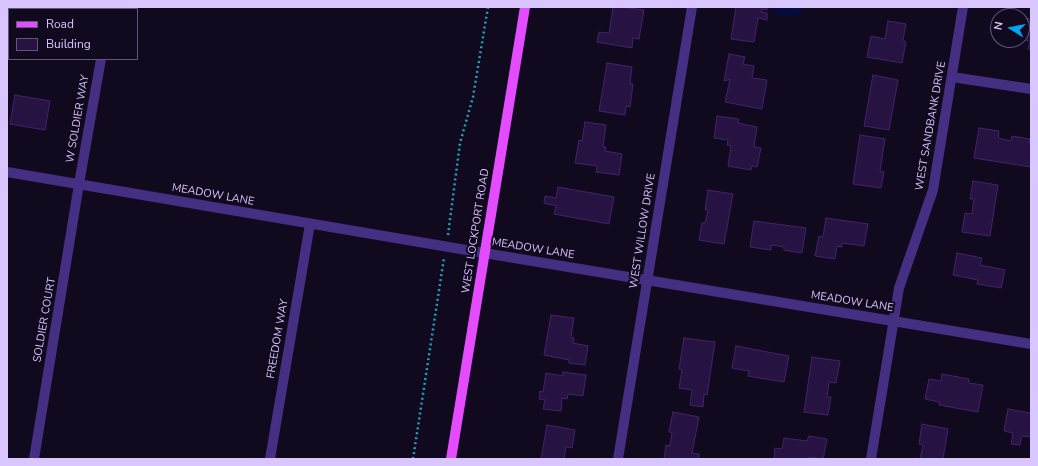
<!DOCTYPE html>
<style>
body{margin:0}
#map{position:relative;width:1038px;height:466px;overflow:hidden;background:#11091e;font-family:"Nunito Sans",sans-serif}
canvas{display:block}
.frame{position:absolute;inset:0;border:8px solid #d9c6ff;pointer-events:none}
.legend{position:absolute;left:8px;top:8px;width:130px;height:52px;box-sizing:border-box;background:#11091e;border:1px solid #615578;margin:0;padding:5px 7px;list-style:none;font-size:12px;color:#d9c6ff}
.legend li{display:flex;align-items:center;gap:8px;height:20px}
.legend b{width:20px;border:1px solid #615578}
.north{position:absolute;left:990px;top:8px;width:40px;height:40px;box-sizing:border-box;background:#11091e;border:1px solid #615578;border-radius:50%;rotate:281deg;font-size:11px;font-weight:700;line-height:16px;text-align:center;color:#d9c6ff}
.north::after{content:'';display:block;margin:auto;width:14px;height:18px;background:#00a5f1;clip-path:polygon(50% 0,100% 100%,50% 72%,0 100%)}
</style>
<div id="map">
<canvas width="1038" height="466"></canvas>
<div class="frame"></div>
<ul class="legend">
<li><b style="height:5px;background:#e34dff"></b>Road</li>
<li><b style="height:11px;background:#261341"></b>Building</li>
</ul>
<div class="north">N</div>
</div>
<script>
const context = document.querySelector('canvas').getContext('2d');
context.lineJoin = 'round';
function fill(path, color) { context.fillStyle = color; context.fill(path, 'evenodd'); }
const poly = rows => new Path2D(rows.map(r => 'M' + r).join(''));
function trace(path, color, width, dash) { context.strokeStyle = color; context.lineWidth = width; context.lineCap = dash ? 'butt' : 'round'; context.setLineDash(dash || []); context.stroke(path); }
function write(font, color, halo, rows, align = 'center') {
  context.font = font + ' "Nunito Sans",sans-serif'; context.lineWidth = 4; context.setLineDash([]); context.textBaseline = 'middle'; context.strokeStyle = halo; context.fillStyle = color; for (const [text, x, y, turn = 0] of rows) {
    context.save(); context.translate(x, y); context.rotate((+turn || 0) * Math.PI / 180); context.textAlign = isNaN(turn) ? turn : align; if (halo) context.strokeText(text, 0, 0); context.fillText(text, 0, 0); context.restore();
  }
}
fill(poly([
 [775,7,801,7,802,8,800,14,795,16,775,14,774,11]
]), '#040c3d');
const building = poly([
 [613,7,622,7,644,10,639,39,633,38,632,48,597,42,599,32,609,33,613,7],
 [736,7,767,7,767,10,762,9,761,12,767,13,767,20,758,18,754,42,731,39,736,7],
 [1022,18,1031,19,1031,49,1028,49,1030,41,1022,40,1022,18],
 [888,21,906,24,903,40,906,42,902,63,867,57,871,36,885,39,888,21],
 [729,54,745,57,743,64,754,66,752,78,767,80,762,109,725,102,730,79,724,81,729,54],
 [607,63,632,67,630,84,633,84,630,107,626,106,625,115,599,111,607,63],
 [873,75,898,80,889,130,864,126,873,75],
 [15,95,50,101,45,130,10,124,15,95],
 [717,116,739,119,738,123,757,127,754,147,761,148,757,167,752,166,751,170,728,166,731,146,727,145,728,140,714,138,717,116],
 [585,122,606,125,603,147,606,147,605,151,622,154,619,175,596,172,597,166,575,163,579,140,582,141,585,122],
 [979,128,999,131,998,138,1011,141,1012,136,1030,139,1029,143,1031,144,1031,167,974,158,979,128],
 [860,135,885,139,880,171,884,172,881,188,853,184,860,135],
 [973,181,998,185,990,236,962,232,965,213,972,214,974,199,970,199,973,181],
 [558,187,614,197,609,224,554,214,556,206,544,203,545,196,556,198,558,187],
 [708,190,733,194,724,244,699,240,702,223,705,223,708,210,705,210,708,190],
 [826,218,868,224,864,246,842,243,842,247,837,246,835,259,815,256,819,236,823,237,826,218],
 [754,221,806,228,802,253,784,250,784,247,771,245,771,250,750,247,754,221],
 [957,253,982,258,980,265,1005,270,1001,288,977,284,978,280,953,275,957,253],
 [551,315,574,318,571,337,574,338,573,343,588,346,585,365,569,363,569,360,544,355,551,315],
 [684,338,715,342,707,395,704,394,703,407,690,405,692,390,679,388,682,370,679,369,684,338],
 [736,346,789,356,784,382,748,376,749,371,732,368,736,346],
 [812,357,840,361,836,383,829,382,827,397,831,397,828,415,804,412,812,357],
 [563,372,586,375,583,396,568,394,567,399,562,398,561,411,543,409,545,400,539,399,540,391,543,392,546,373,563,376,563,372],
 [942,374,969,379,969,383,983,385,978,412,939,405,939,402,925,399,929,379,941,381,942,374],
 [1008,409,1030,413,1031,410,1031,437,1022,436,1020,445,1011,444,1013,433,1004,431,1008,409],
 [673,412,699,417,692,453,699,454,699,459,664,459,666,445,670,446,672,433,669,432,673,412],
 [922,424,948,429,943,459,914,459,915,458,920,459,923,445,919,444,922,424],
 [547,425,575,430,572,448,566,447,564,459,541,459,547,425],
 [809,436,827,439,823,459,809,457,809,459,774,459,775,448,782,449,784,438,807,441,809,436]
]);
fill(building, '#261341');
trace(building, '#42236f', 1);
trace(poly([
 [448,235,460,143,473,97,488,7],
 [413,459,444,258]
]), '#20a2ba', 2.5, [2, 3]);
trace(poly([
 [109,9,110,7],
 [952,77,1031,89],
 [7,172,484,253,1031,344],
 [34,459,79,184,101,59],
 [270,459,310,224],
 [618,459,692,7],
 [871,459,899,288,933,190,963,7]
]), '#442f82', 10);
trace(poly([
 [451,459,525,7]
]), '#e34dff', 10);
write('11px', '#d9c6ff', '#11091e', [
 ["W SOLDIER WAY",78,119,-80],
 ["WEST SANDBANK DRIVE",931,126,-80],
 ["MEADOW LANE",213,195,10],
 ["WEST LOCKPORT ROAD",476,231,-81],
 ["WEST WILLOW DRIVE",643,231,-81],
 ["MEADOW LANE",533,249,9],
 ["MEADOW LANE",852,302,9],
 ["SOLDIER COURT",45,320,-80],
 ["FREEDOM WAY",278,339,-80]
]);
</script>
